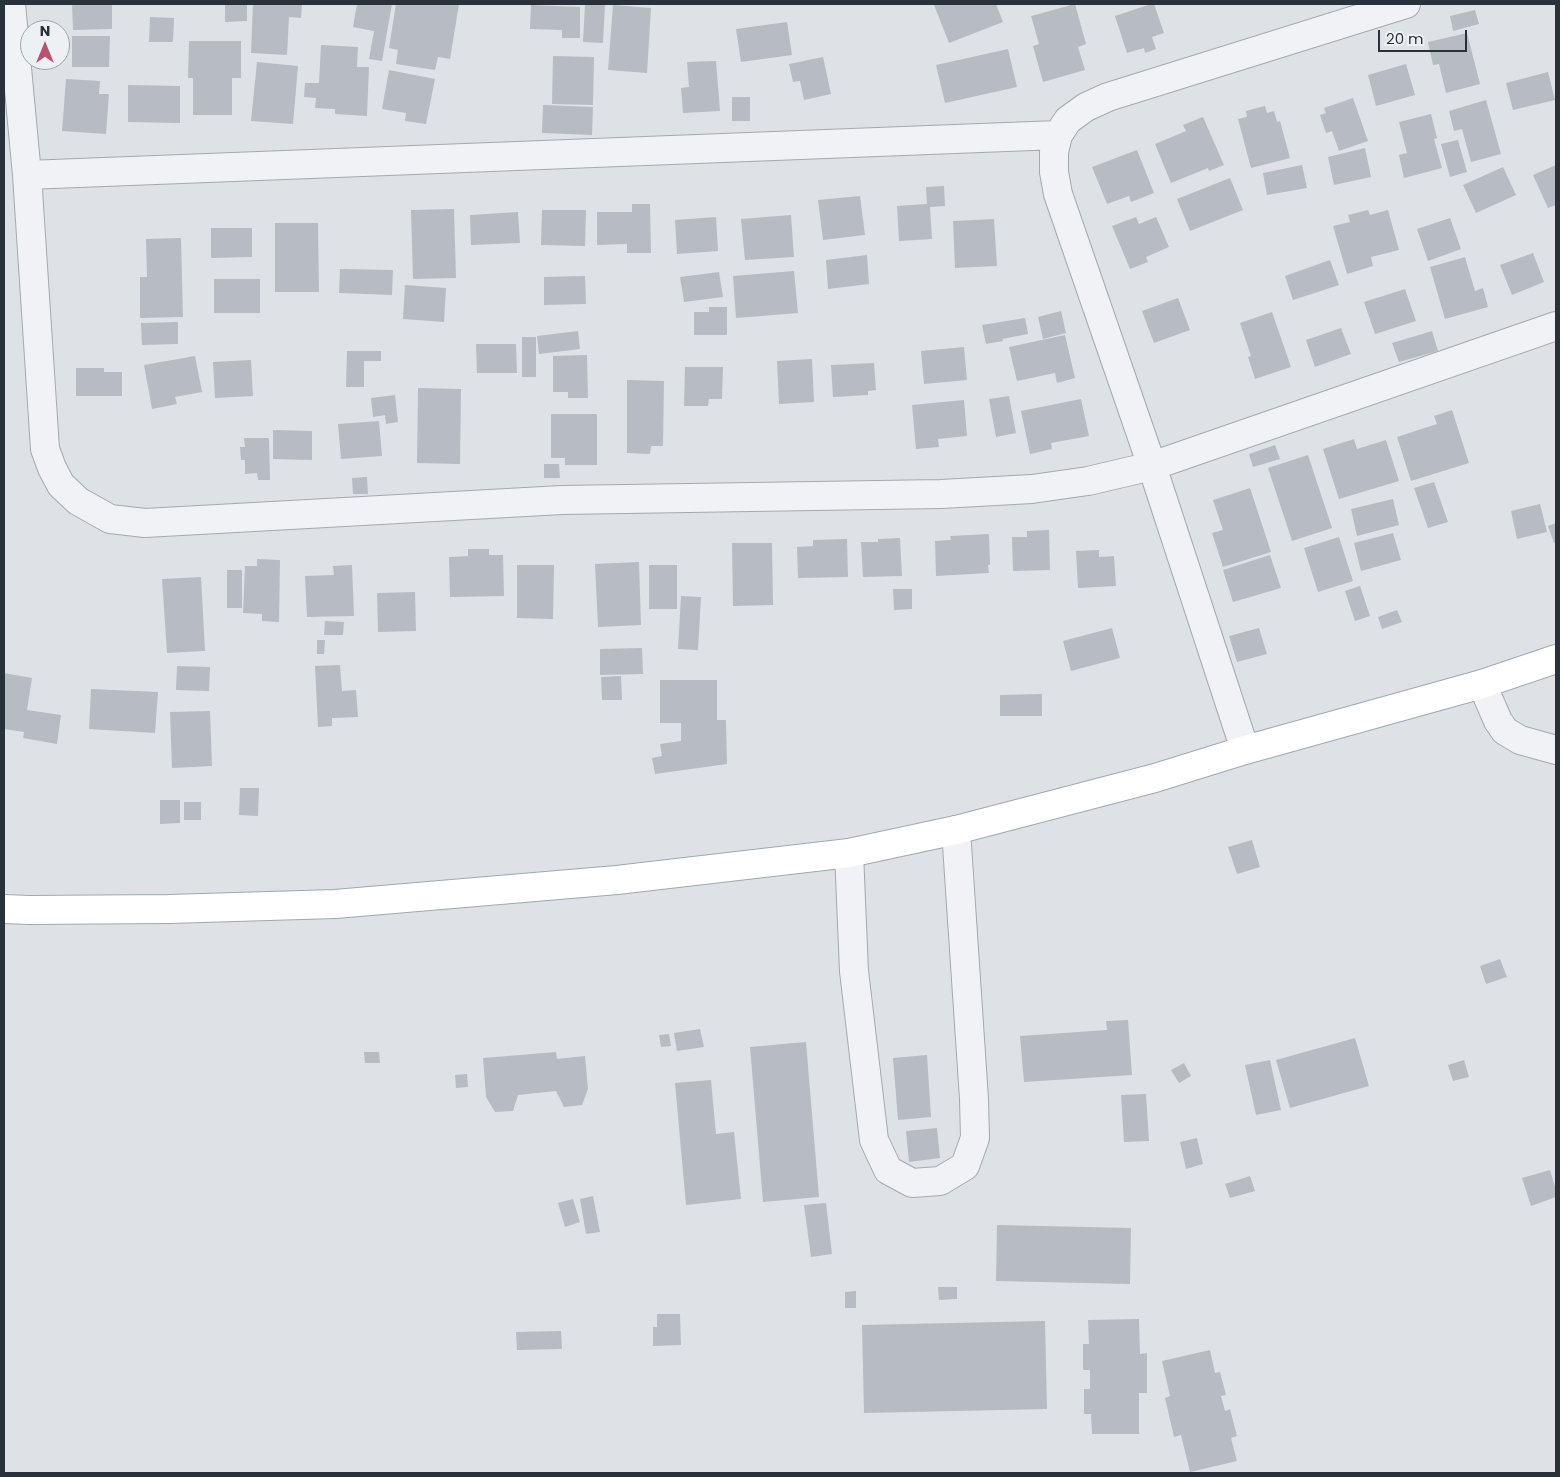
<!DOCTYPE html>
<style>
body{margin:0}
#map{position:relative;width:1560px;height:1477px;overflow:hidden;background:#dee2e6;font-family:Poppins,sans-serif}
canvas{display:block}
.frame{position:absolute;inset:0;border:5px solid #29313b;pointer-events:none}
.north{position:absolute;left:20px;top:20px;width:50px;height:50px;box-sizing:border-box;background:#edf1f4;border:1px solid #9fa4aa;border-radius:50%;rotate:0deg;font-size:14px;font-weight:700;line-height:20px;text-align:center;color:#29313b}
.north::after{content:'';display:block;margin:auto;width:18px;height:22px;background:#bd516d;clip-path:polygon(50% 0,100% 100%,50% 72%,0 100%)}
.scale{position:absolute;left:1378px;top:30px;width:89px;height:22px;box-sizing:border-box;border:2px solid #29313b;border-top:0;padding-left:6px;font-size:15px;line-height:18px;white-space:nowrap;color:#29313b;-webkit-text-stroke:4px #edf1f4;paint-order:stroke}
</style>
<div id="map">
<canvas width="1560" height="1477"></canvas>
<div class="frame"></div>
<div class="north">N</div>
<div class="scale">20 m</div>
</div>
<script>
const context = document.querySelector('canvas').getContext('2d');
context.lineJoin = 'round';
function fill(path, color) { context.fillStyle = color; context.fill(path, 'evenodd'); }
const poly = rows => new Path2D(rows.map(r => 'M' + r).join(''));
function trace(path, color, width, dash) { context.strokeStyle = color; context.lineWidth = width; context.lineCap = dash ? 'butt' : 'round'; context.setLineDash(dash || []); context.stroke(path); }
fill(poly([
 [72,4,112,4,112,29,73,30],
 [225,4,247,4,247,21,225,22],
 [253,4,302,4,301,18,289,17,287,55,251,53],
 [357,4,392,4,382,61,369,59,374,31,353,27],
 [396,4,459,4,450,59,438,57,435,70,396,64,398,50,389,48],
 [585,4,605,4,603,43,583,42],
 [937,4,996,4,1003,22,949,43,934,5],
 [1075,4,1086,44,1078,47,1085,70,1043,82,1033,46,1039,44,1031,16],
 [1151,4,1154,4,1164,33,1152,37,1156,49,1145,53,1144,48,1127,53,1115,16],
 [531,5,580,7,580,38,562,38,562,30,530,29],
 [613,5,651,8,647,73,608,70],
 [1475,10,1479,24,1453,31,1450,16],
 [150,17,174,18,173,42,149,42],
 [787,22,792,55,741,62,736,29],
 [1467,33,1480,84,1446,93,1439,64,1433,65,1428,42],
 [72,36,110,36,109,67,72,67],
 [189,41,241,41,241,78,232,78,232,115,193,115,193,78,188,78],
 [321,45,358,47,357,67,369,67,367,116,335,114,335,109,315,108,316,98,304,97,305,83,319,83],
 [1008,49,1017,87,945,103,936,65],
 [553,56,594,57,593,105,552,104],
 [823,57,831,94,804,100,800,81,793,82,789,64],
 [716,61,720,111,683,113,681,88,689,87,687,62],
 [257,62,298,66,293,124,251,121],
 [1406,64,1415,95,1376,106,1368,75],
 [389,70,435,79,426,124,405,121,406,113,382,109],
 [1548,72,1555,100,1513,110,1506,83],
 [66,79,100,81,99,94,109,94,106,134,62,131],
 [128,85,180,86,180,123,128,122],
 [732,97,750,97,750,121,732,121],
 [1353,98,1368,141,1339,151,1332,131,1326,133,1320,115,1326,113,1324,108],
 [1486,100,1501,154,1471,162,1462,129,1454,131,1449,111],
 [543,105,593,107,592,135,542,133],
 [1265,106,1267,113,1274,111,1277,122,1280,121,1290,158,1251,168,1238,119,1247,117,1246,111],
 [1431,114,1437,138,1434,139,1442,168,1404,178,1399,155,1407,153,1399,122],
 [1203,117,1224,165,1209,171,1208,168,1171,183,1155,144,1186,131,1183,125],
 [1458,140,1467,172,1450,177,1441,144],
 [1365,148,1371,177,1334,185,1328,157],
 [1137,150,1154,193,1131,202,1129,196,1107,204,1092,167],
 [1302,165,1307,188,1267,195,1263,173],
 [1556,165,1556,205,1548,208,1533,175],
 [1503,167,1516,195,1476,213,1463,185],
 [1230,178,1243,210,1190,231,1177,199],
 [944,186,945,206,930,207,932,239,899,241,897,206,927,204,926,187],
 [860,196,865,235,823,240,818,200],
 [632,204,650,204,651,253,627,253,627,244,597,245,597,212,632,212],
 [454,209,456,278,413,279,411,210],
 [542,210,586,210,585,246,541,245],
 [1368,210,1370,215,1388,210,1399,250,1371,257,1373,266,1347,274,1333,226,1350,222,1348,215],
 [518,212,520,243,471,245,470,215],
 [791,215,794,257,745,260,741,219],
 [716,217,718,251,677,254,675,220],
 [1136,217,1139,224,1156,217,1169,247,1146,257,1148,262,1130,269,1112,226],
 [1450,218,1461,249,1428,261,1417,229],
 [994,219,997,266,955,268,953,221],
 [275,223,318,223,319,292,275,292],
 [211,228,252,228,252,257,211,258],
 [181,238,183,317,140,318,140,277,147,277,146,239],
 [1533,253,1544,282,1512,295,1500,265],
 [867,255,869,284,828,289,826,260],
 [1465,257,1475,291,1483,288,1488,307,1445,319,1430,267],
 [1330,260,1339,285,1293,300,1285,276],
 [340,269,393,270,392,295,339,293],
 [794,271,798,313,736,318,733,276],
 [719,272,723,297,684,302,680,277],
 [585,276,586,304,544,305,544,277],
 [214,279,260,279,260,313,214,313],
 [405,285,446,288,444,322,403,319],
 [1405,289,1416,321,1375,334,1364,302],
 [1178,298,1190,330,1154,343,1142,311],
 [709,307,727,307,727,335,694,335,694,312,709,312],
 [1061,311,1066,333,1043,339,1038,317],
 [1272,312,1291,367,1255,379,1248,357,1251,356,1240,323],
 [1025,318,1028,334,1002,339,1003,341,986,344,982,325],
 [178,322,178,344,142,345,141,323],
 [1341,328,1351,354,1315,367,1306,340],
 [578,331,580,349,539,354,537,336],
 [1432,331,1438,351,1399,362,1392,343],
 [1065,335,1075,378,1057,383,1055,373,1017,381,1009,347],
 [522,337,536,337,536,377,522,377],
 [476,344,516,344,517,373,477,373],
 [964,347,967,380,924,384,921,351],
 [347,351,381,351,381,361,364,361,364,387,346,387],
 [587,355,588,398,568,398,568,392,553,392,553,356],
 [195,356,202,392,175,397,177,404,152,409,144,365],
 [812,359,814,402,779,404,777,361],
 [251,360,253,396,215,398,213,362],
 [874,363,876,390,868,391,868,395,833,397,831,365],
 [685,367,723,367,722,399,709,399,708,406,684,406],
 [76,368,104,368,104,372,122,372,122,396,76,396],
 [627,380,664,381,663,446,651,446,650,454,627,453],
 [418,388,461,389,460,464,417,463],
 [395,395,398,422,386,424,385,415,373,417,371,398],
 [1009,396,1016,433,996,437,989,399],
 [1081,399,1089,436,1051,443,1052,449,1030,454,1021,411],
 [964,400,967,436,938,439,939,447,916,449,912,405],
 [1452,410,1469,463,1411,481,1397,437,1437,424,1434,416],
 [551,414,597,414,597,465,565,465,565,458,551,458],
 [379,421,382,456,341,459,338,424],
 [273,430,312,431,312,460,273,459],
 [244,438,269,438,270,480,258,480,257,473,245,474,245,460,241,460,240,447,245,447],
 [1354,439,1357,449,1386,440,1399,481,1339,499,1323,449],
 [1275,445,1280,459,1253,467,1249,454],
 [1308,455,1332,528,1292,541,1268,468],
 [544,464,559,464,560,478,544,478],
 [367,477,368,494,353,494,352,478],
 [1434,482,1448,522,1428,528,1414,488],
 [1250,488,1271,552,1223,567,1212,533,1223,530,1213,500],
 [1393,499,1399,525,1357,536,1351,509],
 [1540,504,1547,532,1517,539,1511,511],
 [1556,523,1556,542,1554,543,1548,526],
 [1049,530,1050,570,1013,571,1012,537,1027,537,1027,531],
 [1393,533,1401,560,1361,571,1354,543],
 [989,534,990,565,988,565,989,573,936,576,935,541,951,540,950,536],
 [1339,537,1353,581,1318,592,1304,548],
 [900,538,902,576,863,577,861,542,878,542,878,539],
 [847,539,848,577,798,578,797,547,813,546,813,540],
 [732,543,772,543,773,605,733,606],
 [468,549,489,549,489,555,503,555,504,596,450,597,449,557,468,556],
 [1099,550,1099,557,1114,556,1116,586,1078,588,1076,551],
 [1270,555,1281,588,1233,602,1223,570],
 [257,559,280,560,279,622,262,621,262,614,243,613,245,566,257,566],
 [639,562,641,625,598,627,595,564],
 [352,565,354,616,307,617,305,576,334,575,333,566],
 [517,565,554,565,553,619,517,618],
 [649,565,677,565,677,609,649,609],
 [227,570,242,570,242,608,227,608],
 [201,577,205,651,167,653,162,579],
 [1360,586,1370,616,1355,621,1345,591],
 [893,589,912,589,912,609,894,610],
 [415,592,416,631,378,632,377,593],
 [681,596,701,597,698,650,678,649],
 [1397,610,1402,622,1382,629,1378,617],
 [325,621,344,622,343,635,324,635],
 [1112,628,1120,658,1071,671,1063,641],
 [1259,628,1267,654,1237,662,1229,636],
 [317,640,325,640,324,654,317,654],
 [642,648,643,674,600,675,600,649],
 [340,665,342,691,356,690,358,717,332,718,332,726,318,727,315,666],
 [177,666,210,667,209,691,176,690],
 [4,673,32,678,27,710,61,715,57,744,23,738,24,732,4,729],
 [621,676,622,700,602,700,601,677],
 [660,680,717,680,717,720,726,720,727,764,655,774,652,758,662,756,660,744,681,741,681,723,660,723],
 [91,689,158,692,155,733,89,729],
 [1042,694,1042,716,1000,716,1000,695],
 [210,711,212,766,172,768,170,712],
 [240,788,259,788,258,816,239,815],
 [160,800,180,800,180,823,160,824],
 [184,802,201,802,201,820,184,820],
 [1252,840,1260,867,1237,874,1228,847],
 [1500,959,1507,977,1486,984,1480,966],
 [1128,1020,1132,1075,1024,1082,1020,1036,1107,1030,1106,1021],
 [700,1029,704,1047,677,1051,674,1033],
 [669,1034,671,1046,661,1047,659,1035],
 [1355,1038,1369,1086,1290,1108,1276,1060],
 [806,1042,819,1197,763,1202,750,1047],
 [364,1052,379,1052,380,1063,365,1063],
 [556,1052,557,1059,585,1056,588,1089,582,1105,564,1107,556,1091,518,1095,513,1111,495,1112,486,1097,483,1058],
 [927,1055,931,1117,898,1120,893,1058],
 [1270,1060,1281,1110,1256,1115,1245,1065],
 [1464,1060,1469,1077,1453,1081,1448,1065],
 [1184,1063,1191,1076,1179,1083,1171,1070],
 [467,1074,468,1087,456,1088,455,1075],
 [711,1080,716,1134,734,1132,741,1199,686,1205,675,1083],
 [1146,1094,1149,1141,1124,1142,1121,1095],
 [937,1128,940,1158,909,1162,906,1131],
 [1197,1138,1203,1164,1186,1169,1180,1142],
 [1550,1170,1556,1190,1556,1197,1531,1206,1522,1178],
 [1250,1176,1255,1191,1230,1198,1225,1184],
 [593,1196,600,1232,586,1234,580,1199],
 [573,1199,580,1222,565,1227,558,1203],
 [826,1203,832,1254,811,1257,804,1205],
 [997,1225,1131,1228,1130,1284,996,1281],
 [938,1287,957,1287,957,1299,939,1300],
 [856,1291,856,1308,845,1308,845,1292],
 [657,1314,680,1314,681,1345,653,1346,653,1327,657,1327],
 [1139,1319,1140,1354,1147,1353,1147,1393,1139,1393,1139,1434,1092,1434,1091,1414,1084,1414,1084,1389,1090,1389,1090,1370,1083,1370,1083,1344,1089,1344,1088,1320],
 [1045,1321,1047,1409,864,1413,862,1325],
 [561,1331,562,1349,517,1350,516,1332],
 [1210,1350,1215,1373,1220,1372,1226,1395,1221,1396,1225,1411,1230,1409,1237,1436,1231,1438,1237,1461,1190,1472,1181,1435,1174,1437,1165,1398,1170,1396,1162,1361]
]), '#b6bcc2');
const minor = poly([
 [11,4,27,175,45,449,52,468,61,485,78,501,110,519,145,523,562,500,941,494,1032,489,1088,481,1152,466,1556,326],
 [27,175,1058,135],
 [1482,684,1498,721,1505,731,1520,740,1556,750],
 [1245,750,1152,466,1058,194,1054,172,1054,152,1058,135,1068,120,1086,107,1108,97,1406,4],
 [849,853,854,971,874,1140,888,1170,912,1183,940,1181,965,1166,975,1138,974,1099,956,830]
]);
const major = poly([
 [4,909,29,910,169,909,335,904,617,880,849,853,956,830,1155,778,1245,750,1482,684,1556,659]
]);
trace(minor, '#a4a9af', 30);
trace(major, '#9fa8b0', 30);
trace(minor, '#f0f2f5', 28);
trace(major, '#fff', 28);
</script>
